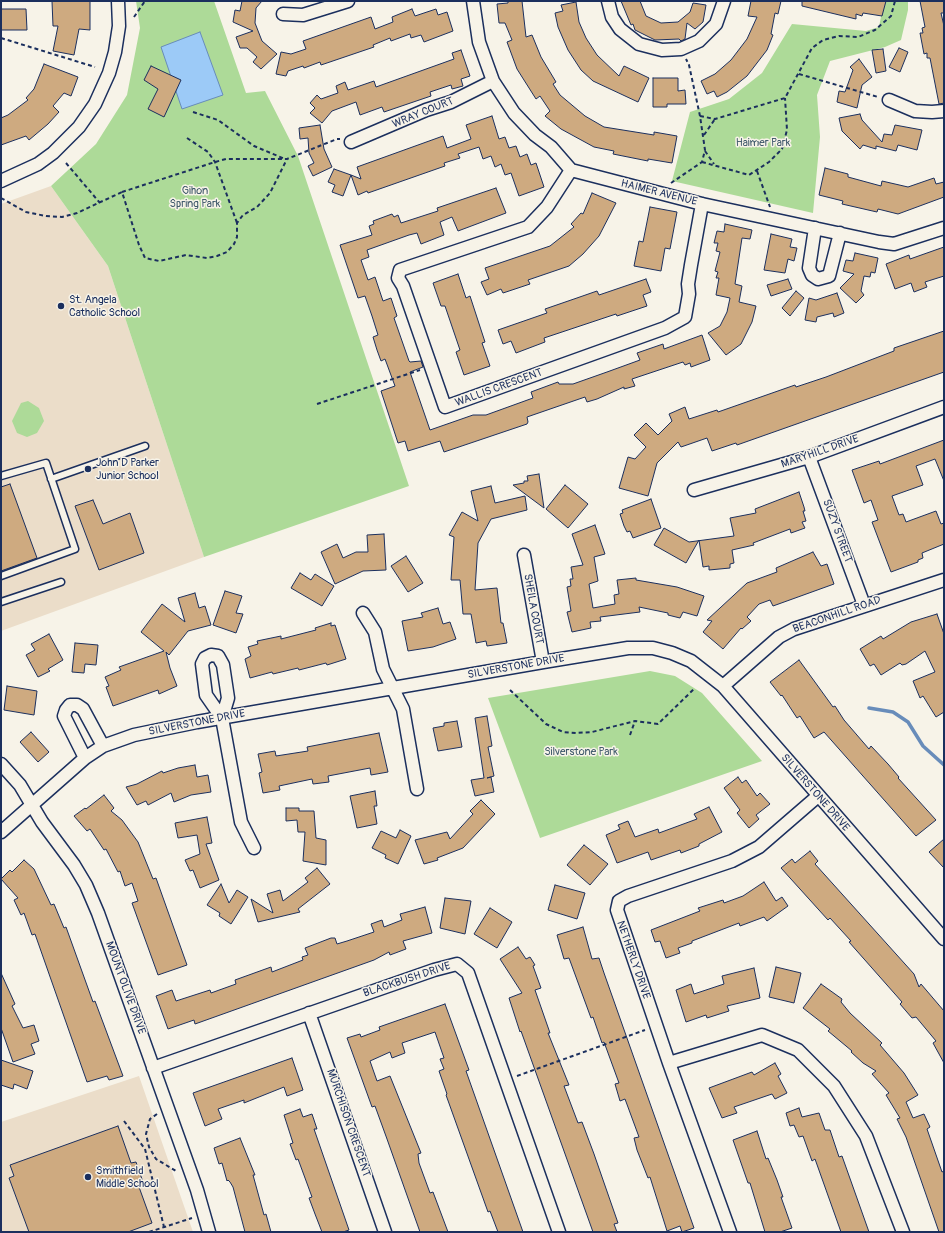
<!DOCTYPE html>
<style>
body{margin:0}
#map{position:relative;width:945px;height:1233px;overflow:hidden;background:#f7f3e8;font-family:Pangolin,sans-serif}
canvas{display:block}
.frame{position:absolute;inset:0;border:2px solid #1b2f5e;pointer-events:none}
</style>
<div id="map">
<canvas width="945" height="1233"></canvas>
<div class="frame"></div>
</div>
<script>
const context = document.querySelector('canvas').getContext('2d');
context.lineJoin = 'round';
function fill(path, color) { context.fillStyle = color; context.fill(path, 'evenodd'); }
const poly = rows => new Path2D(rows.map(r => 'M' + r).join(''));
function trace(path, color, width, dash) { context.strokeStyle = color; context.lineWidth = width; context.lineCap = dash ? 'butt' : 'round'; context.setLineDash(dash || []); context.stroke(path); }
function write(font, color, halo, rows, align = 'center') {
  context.font = font + ' Pangolin,sans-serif'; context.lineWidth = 3; context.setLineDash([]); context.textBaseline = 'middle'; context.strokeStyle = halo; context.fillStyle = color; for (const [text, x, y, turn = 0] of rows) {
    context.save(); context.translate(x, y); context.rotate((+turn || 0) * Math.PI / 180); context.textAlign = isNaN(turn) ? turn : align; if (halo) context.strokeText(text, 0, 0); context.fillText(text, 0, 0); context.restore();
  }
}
fill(poly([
 [51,186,108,266,204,557,1,631,1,204],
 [139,1076,193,1232,1,1232,1,1122]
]), '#ebddc9');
fill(poly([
 [136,1,214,1,246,93,265,91,298,156,409,486,204,557,108,266,51,186,96,144,127,95,140,28],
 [884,1,908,1,908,10,901,40,885,47,830,61,817,95,820,137,813,213,672,181,690,112,729,99,762,73,792,24,866,31,879,27],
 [28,401,39,408,44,421,37,433,27,437,17,433,12,421,21,403],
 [650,671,675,676,702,693,762,761,540,838,488,698]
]), '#adda98');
const water = poly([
 [200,32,223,95,182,109,161,47,200,32]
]);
fill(water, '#9ccaf7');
trace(water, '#688cba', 1);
trace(poly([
 [869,708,893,712,908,722,923,746,944,765]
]), '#688cba', 3.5);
const building = poly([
 [52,1,90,1,90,30,79,29,74,55,53,51,58,26,53,26,52,1],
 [242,1,262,1,256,8,255,23,262,41,277,54,261,69,253,62,257,57,247,48,240,48,236,37,253,31,233,22,235,10,240,11,242,1],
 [508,1,522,1,526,37,532,35,541,57,556,82,553,84,560,95,585,116,604,127,654,135,654,132,677,136,672,163,648,159,648,161,613,154,614,151,594,147,561,129,545,116,550,111,540,96,536,99,517,69,507,42,512,40,505,23,499,23,497,4,508,3,508,1],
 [621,1,640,1,646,16,661,23,678,22,690,12,693,3,706,5,703,22,695,29,687,23,685,39,681,41,679,39,655,40,635,30,633,24,631,25,621,1],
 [751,1,781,1,778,14,775,13,771,34,773,35,767,50,747,76,727,92,717,97,714,91,707,94,701,81,715,74,731,60,747,39,757,17,748,16,751,1],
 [802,1,886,1,882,16,863,13,862,16,856,14,856,19,802,6,802,1],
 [920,1,944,1,944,13,941,13,944,26,944,103,939,104,930,58,927,58,927,53,924,54,920,33,923,33,922,28,925,27,920,1],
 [576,2,579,22,586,38,597,55,619,76,624,66,649,78,638,102,593,81,581,70,568,50,558,27,555,13,563,11,561,5,576,2],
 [1,9,26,9,27,30,1,30,1,9],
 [412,9,415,16,436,9,438,15,447,12,453,31,424,42,421,35,411,38,410,34,391,41,390,38,373,45,374,47,321,65,320,62,304,68,303,66,288,71,286,76,276,74,281,52,291,54,306,49,303,41,371,17,375,29,393,22,392,17,412,9],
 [899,48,908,52,900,72,889,67,899,48],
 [883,49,886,71,876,73,872,50,883,49],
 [461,50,470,76,461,79,463,86,452,89,451,85,430,92,431,96,384,112,382,107,360,115,356,102,332,111,322,123,310,113,315,108,310,103,317,95,321,99,338,93,336,86,345,82,348,90,374,81,376,87,454,59,452,53,461,50],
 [859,59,872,77,862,85,857,108,837,102,839,91,845,92,853,70,850,67,859,59],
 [44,64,78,77,71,96,64,93,53,106,59,112,48,124,29,140,26,136,1,145,1,118,8,115,28,100,26,98,34,89,44,64],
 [151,66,181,80,164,117,148,109,158,89,144,80,151,66],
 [653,78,678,78,678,91,685,90,686,104,667,104,667,107,653,107,653,78],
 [860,114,862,120,882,142,884,134,892,135,895,125,922,130,917,150,898,145,896,151,876,146,876,149,863,145,860,149,842,131,839,118,860,114],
 [492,116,499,139,505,137,509,148,516,146,520,157,527,154,531,165,536,163,544,187,519,196,511,173,505,175,501,164,495,167,491,156,483,159,479,147,458,154,460,158,444,163,445,166,368,193,367,191,358,195,351,175,361,179,357,167,443,136,447,148,471,139,466,125,492,116],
 [320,125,324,149,332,167,313,176,308,166,314,163,309,153,308,138,300,139,299,128,320,125],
 [825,168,848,174,848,177,881,186,882,181,908,187,934,178,936,184,944,182,944,197,898,214,878,209,877,212,842,204,843,201,819,195,825,168],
 [334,169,351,175,343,196,332,192,335,185,328,182,334,169],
 [496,188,506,213,458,231,452,217,440,222,444,235,421,244,417,233,409,235,367,250,369,257,361,260,368,280,375,277,383,301,391,298,397,316,394,318,409,361,410,362,421,361,423,367,410,372,430,430,473,415,486,415,533,398,531,392,558,382,559,384,573,384,607,372,640,360,637,353,663,344,664,349,702,335,710,360,691,367,690,363,685,365,683,362,632,379,635,386,624,389,624,387,597,399,587,402,585,397,527,417,528,422,527,424,444,452,440,441,408,451,405,441,398,443,381,391,395,386,385,359,381,361,377,350,373,337,378,335,372,316,365,296,358,298,340,245,372,235,369,226,374,224,373,221,392,214,394,217,398,215,401,223,438,211,437,208,496,188],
 [592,193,616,203,599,236,583,254,569,266,528,280,530,284,503,293,501,289,487,295,481,282,489,279,485,268,550,246,574,227,571,224,581,213,583,214,592,193],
 [650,207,677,212,670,249,665,248,661,271,634,266,639,241,643,242,650,207],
 [725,224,752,230,750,239,742,238,735,284,742,286,739,302,756,306,752,322,741,344,726,355,708,333,720,326,727,312,730,298,716,295,719,278,716,278,718,272,715,271,720,252,716,251,718,243,714,243,717,231,724,232,725,224],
 [771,234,792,239,790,247,797,248,794,261,788,259,785,273,764,270,771,234],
 [944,247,944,276,925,282,927,287,914,292,911,283,895,289,886,264,909,255,910,259,944,247],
 [855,253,878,258,875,273,871,272,870,277,864,276,861,291,864,295,856,303,840,288,854,274,843,271,846,260,853,261,855,253],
 [458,274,466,298,470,296,485,342,482,343,490,366,464,375,456,352,460,350,445,306,441,306,433,283,458,274],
 [646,279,651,292,643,295,647,306,617,316,616,314,544,338,545,342,516,353,511,341,503,344,498,330,547,313,545,309,574,299,597,291,599,295,646,279],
 [788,279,792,289,771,296,767,285,788,279],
 [796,291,804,298,790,316,782,308,796,291],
 [837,293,844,313,834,317,833,313,817,317,816,322,805,320,809,298,816,300,837,293],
 [944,331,944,372,737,445,736,443,712,451,707,438,681,447,678,442,657,463,648,496,619,488,628,457,635,459,646,447,634,435,646,423,658,435,672,421,669,414,685,407,689,419,717,410,718,412,795,385,796,387,826,377,894,351,894,348,944,331],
 [944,440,944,481,935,459,916,466,923,485,892,496,899,515,903,514,906,522,936,511,941,524,944,523,944,544,922,553,923,558,918,560,918,562,891,572,872,522,878,520,871,500,864,503,852,470,879,461,880,464,944,440],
 [539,474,544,508,513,485,524,483,524,481,528,481,527,476,539,474],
 [10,484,37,558,1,571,1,487,10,484],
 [565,485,588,504,568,528,546,509,565,485],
 [491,486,495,503,525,496,527,510,491,519,478,543,475,590,497,588,501,623,503,623,507,643,487,646,486,641,476,643,471,614,463,614,460,580,451,580,454,537,449,535,462,512,478,521,471,491,491,486],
 [799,492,804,507,805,511,803,511,806,521,802,522,805,528,791,533,790,529,753,543,754,545,732,550,734,563,730,564,730,568,709,570,709,566,703,567,699,540,686,563,654,545,664,528,689,542,734,536,730,518,756,513,755,509,799,492],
 [651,499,661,528,633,538,630,531,627,532,624,526,620,514,623,513,622,510,651,499],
 [93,500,103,524,130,513,144,553,99,570,75,506,93,500],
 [595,525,605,554,594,557,598,581,589,584,593,608,615,604,614,595,619,594,617,580,636,578,636,580,677,587,704,596,697,616,683,612,680,618,668,615,668,613,639,607,640,612,600,617,601,621,590,622,591,628,572,632,567,612,571,611,567,587,571,586,570,579,573,579,571,567,583,565,572,534,595,525],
 [384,534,386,570,363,571,335,584,321,552,337,544,343,558,356,552,368,552,367,535,384,534],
 [813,552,821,566,827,564,834,584,773,606,770,600,759,604,747,617,751,621,742,629,741,628,723,649,703,632,712,621,707,620,747,583,777,572,776,568,813,552],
 [406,556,423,583,408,592,391,566,406,556],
 [300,573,311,580,315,574,334,586,322,606,291,588,300,573],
 [225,591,242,596,236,613,243,614,236,633,213,625,225,591],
 [195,593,199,608,205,606,211,625,188,631,169,655,166,652,170,668,177,686,159,694,158,690,113,706,106,687,109,686,105,677,121,670,119,667,164,651,141,632,162,604,185,622,178,598,195,593],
 [438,608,443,624,450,622,456,639,433,647,408,651,402,621,423,617,421,613,438,608],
 [937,614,944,634,944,712,936,717,923,696,920,698,913,681,935,672,925,651,906,664,902,665,900,663,881,675,874,664,870,666,860,649,881,636,883,639,911,622,937,614],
 [331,623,331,626,335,625,346,659,327,665,326,663,299,670,298,668,273,674,272,672,250,678,245,659,251,656,248,647,258,644,257,641,281,636,281,639,316,630,315,628,331,623],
 [49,634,63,660,48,669,50,671,38,677,26,655,35,650,31,644,49,634],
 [75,643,98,645,96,665,85,664,84,673,72,672,75,643],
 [799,660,833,707,835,706,844,720,869,749,871,746,888,764,899,777,898,778,936,820,916,836,824,732,814,738,800,716,797,718,782,695,781,696,770,682,799,660],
 [7,686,37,691,34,715,4,710,7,686],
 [487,716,492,746,488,747,494,776,487,778,491,777,494,792,475,796,471,780,484,778,475,718,487,716],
 [457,721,462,747,438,751,433,728,444,726,444,723,457,721],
 [31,732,49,752,38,762,20,742,31,732],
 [379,733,388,772,371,775,370,768,328,776,329,782,313,784,312,779,279,786,280,790,263,793,259,773,262,772,258,754,275,751,276,756,308,751,307,747,379,733],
 [195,765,197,777,208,775,211,792,191,795,174,802,171,793,148,805,146,801,137,805,126,787,137,784,162,771,163,773,178,768,195,765],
 [738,777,742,783,746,780,757,796,760,793,770,804,756,815,759,819,749,828,737,813,740,810,724,788,738,777],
 [375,791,377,806,374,806,377,824,357,828,350,796,375,791],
 [104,795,114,808,111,811,122,820,138,842,153,879,156,878,187,965,158,975,132,903,138,901,132,883,125,886,120,871,118,872,106,849,104,850,90,829,87,831,74,816,85,808,86,809,104,795],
 [481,800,495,814,463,848,437,858,438,860,424,864,415,840,447,832,450,839,473,814,470,811,481,800],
 [709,807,722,832,699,844,699,846,681,853,680,850,651,860,648,852,617,863,606,835,620,829,618,825,628,821,635,837,658,829,659,833,697,819,694,814,709,807],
 [286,808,299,808,299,811,314,811,316,838,326,840,326,865,303,861,305,832,298,832,297,820,286,821,286,808],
 [207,817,212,843,206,844,219,880,200,888,193,870,190,871,185,860,200,854,197,835,178,838,175,823,207,817],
 [400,830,411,836,398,864,385,858,386,855,372,848,381,831,396,838,400,830],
 [944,839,944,868,929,852,944,839],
 [584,845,608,864,590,885,567,865,584,845],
 [810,851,818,861,815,864,914,974,919,987,921,984,944,1011,944,1063,933,1043,936,1041,916,1017,912,1018,900,1004,902,1002,849,942,851,941,830,918,828,920,781,868,792,859,795,863,810,851],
 [24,860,34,869,51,905,54,904,64,928,66,927,93,1002,95,1001,123,1076,109,1080,107,1076,87,1082,35,934,32,935,24,913,21,915,14,900,18,898,1,879,10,870,12,872,24,860],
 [317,868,330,884,298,909,300,912,258,922,251,899,273,913,267,894,280,890,283,901,308,882,305,878,317,868],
 [764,882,776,901,782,897,788,906,767,921,764,917,740,926,739,923,692,941,692,943,678,948,680,953,666,958,660,941,655,942,651,930,700,911,698,908,723,900,724,903,743,896,764,882],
 [221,884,229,903,237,890,248,897,231,924,219,916,220,913,207,905,221,884],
 [555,885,585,893,577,919,548,910,555,885],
 [445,898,471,901,465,934,440,928,445,898],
 [425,907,432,933,403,941,406,949,390,955,389,952,374,960,195,1024,194,1020,168,1029,156,996,172,990,176,1001,210,990,211,993,236,984,235,980,271,967,272,972,303,960,302,957,308,955,305,948,331,938,335,938,337,944,347,941,374,932,371,924,382,920,384,927,402,920,400,914,425,907],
 [490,908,512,922,497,948,474,934,490,908],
 [583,927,592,959,599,958,604,973,694,1228,682,1232,680,1226,667,1231,650,1177,648,1178,637,1150,634,1138,639,1137,625,1099,620,1101,615,1084,619,1083,604,1042,602,1043,593,1017,591,1018,569,958,564,959,557,935,583,927],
 [518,947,526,959,530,957,535,965,533,966,541,988,535,990,550,1033,548,1033,569,1085,564,1086,578,1123,582,1122,594,1154,618,1223,614,1224,617,1232,593,1232,521,1031,520,1032,509,998,522,993,500,959,518,947],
 [776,967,801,973,794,1003,769,997,776,967],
 [754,968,760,998,727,1006,729,1011,707,1018,706,1015,686,1022,676,990,691,984,694,994,724,984,722,976,754,968],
 [1,973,15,1004,12,1006,23,1028,34,1025,39,1041,31,1044,35,1054,13,1062,1,1028,1,973],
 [821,984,842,999,841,1002,850,1013,882,1043,880,1045,904,1073,918,1095,906,1102,913,1118,924,1114,930,1127,927,1129,942,1172,944,1171,944,1232,939,1232,906,1137,897,1119,900,1118,886,1095,889,1093,872,1074,876,1071,863,1063,851,1052,852,1051,828,1031,830,1029,803,1008,821,984],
 [445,1004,469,1070,466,1071,523,1232,498,1232,490,1211,488,1212,446,1095,447,1094,439,1071,444,1069,440,1059,444,1058,435,1032,402,1043,405,1053,392,1058,390,1052,370,1061,377,1081,390,1076,421,1153,418,1154,419,1163,430,1193,433,1192,448,1232,420,1232,387,1139,375,1106,372,1107,347,1038,360,1034,361,1037,380,1030,379,1027,445,1004],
 [292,1058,303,1090,287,1096,284,1087,244,1103,244,1100,218,1109,222,1119,205,1126,193,1093,292,1058],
 [1,1060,33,1071,27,1089,14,1084,13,1089,1,1085,1,1060],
 [775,1063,781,1074,778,1076,787,1093,775,1099,772,1094,734,1107,737,1113,722,1118,709,1088,752,1072,754,1075,775,1063],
 [799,1108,802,1117,819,1113,825,1130,830,1130,839,1157,842,1156,869,1232,841,1232,815,1159,812,1161,803,1136,799,1137,794,1125,790,1126,786,1113,799,1108],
 [300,1109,303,1117,312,1114,317,1129,314,1129,349,1230,343,1232,322,1232,315,1214,309,1198,312,1197,298,1159,296,1160,290,1144,293,1143,284,1115,300,1109],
 [118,1126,131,1163,136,1162,144,1185,139,1187,152,1223,128,1232,29,1232,9,1178,14,1176,10,1165,118,1126],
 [757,1131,766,1159,768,1158,777,1180,783,1197,781,1197,792,1228,780,1232,765,1232,750,1183,748,1183,733,1140,757,1131],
 [240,1138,255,1175,253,1175,264,1215,266,1214,271,1232,245,1232,233,1187,230,1182,228,1180,227,1181,222,1163,219,1164,214,1148,240,1138]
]);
fill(building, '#ceaa80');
trace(building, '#1b2f5e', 1);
const lane = poly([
 [1,476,46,463,75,549,1,576],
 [51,479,145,446],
 [1,602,61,582]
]);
const street = poly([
 [473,1,479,42,493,81,514,113,535,135,551,147,571,170,702,204,879,242,894,244,944,228],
 [608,1,612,17,620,29,639,44,662,50,681,49,699,41,716,24,724,1],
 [283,14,303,15,348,1],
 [889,100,915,111,932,112,944,111],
 [351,142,426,110,451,102,493,81],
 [571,170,547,207,528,227,400,270,398,278,403,286,445,407,665,328,685,317,689,294,688,284,691,265,702,204],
 [1,181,38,164,53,153,79,127,95,104,109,73,115,52,119,26,118,1],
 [815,228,809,268,812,275,818,279,829,276,840,233],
 [809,457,864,605],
 [694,490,809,457,944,407],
 [524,555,543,662],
 [363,613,375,632,383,669,403,709,417,789],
 [211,655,218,656,223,665,228,698,222,718,206,695,202,664,205,658,211,655],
 [723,686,779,637,794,629,944,580],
 [222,718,241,822,254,848],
 [85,758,64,716,66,710,70,705,77,705,83,709,103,746],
 [1,764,20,785,42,822,74,865,86,885,98,913,197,1190,209,1232],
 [1,832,85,758,103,746,134,735,197,722,543,662,628,648,653,648,672,653,691,661,723,686,944,939],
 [309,1013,385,1232],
 [669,1063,762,1035,798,1050,834,1086,866,1136,903,1232],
 [153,1068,434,970,457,964,468,973,559,1232],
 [730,1232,669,1063,617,910,619,901,628,896,732,861,759,847,818,796]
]);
trace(lane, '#1b2f5e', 9);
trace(street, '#1b2f5e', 15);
trace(poly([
 [134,17,145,1],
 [1,38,95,67],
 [799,74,878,97],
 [193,112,218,120,254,146,285,159],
 [700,116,715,119,785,98,812,48,823,40,839,36,858,37,875,30,891,16,895,1],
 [704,135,715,119],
 [187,138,208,152,215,162,237,223],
 [705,151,714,164],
 [702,162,749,175,769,162,782,149,787,130,785,98],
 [66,163,100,203],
 [757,171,770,207],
 [671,183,702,162,705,150,700,116,689,65,686,59],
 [122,192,215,162,226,159,287,159,337,139,340,139],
 [1,198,26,212,46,216,62,217,77,213,122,192,139,245,145,258,159,261,186,255,207,258,217,256,227,252,234,244,237,237,237,223,243,215,257,207,270,193,287,159],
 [317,404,420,370],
 [510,690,546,724,563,732,576,733,592,732,635,721,658,724,695,688],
 [630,735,635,721],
 [517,1076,645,1030],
 [157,1114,150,1119,146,1134,149,1147,156,1159,176,1171],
 [124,1121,145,1149,164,1227],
 [149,1232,192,1218]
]), '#1b2f5e', 2, [4, 3]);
trace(lane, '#f7f3e8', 6);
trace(street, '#f7f3e8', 12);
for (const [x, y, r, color] of [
 [61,306,4,"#1b2f5e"],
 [88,469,4,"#1b2f5e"],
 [88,1177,4,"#1b2f5e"]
]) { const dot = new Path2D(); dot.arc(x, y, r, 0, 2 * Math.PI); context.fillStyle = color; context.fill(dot); trace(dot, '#f7f3e8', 1.5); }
write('11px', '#1b2f5e', '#f7f3e8', [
 ["WRAY COURT",423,113,-22],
 ["HAIMER AVENUE",659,193,14],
 ["WALLIS CRESCENT",499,388,-20],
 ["MARYHILL DRIVE",820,452,-19],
 ["SUZY STREET",837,531,70],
 ["SHEILA COURT",533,609,80],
 ["BEACONHILL ROAD",837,615,-19],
 ["SILVERSTONE DRIVE",516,667,-10],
 ["SILVERSTONE DRIVE",197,723,-11],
 ["SILVERSTONE DRIVE",815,793,49],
 ["NETHERLY DRIVE",633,960,71],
 ["BLACKBUSH DRIVE",407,980,-18],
 ["MOUNT OLIVE DRIVE",125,988,70],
 ["MURCHISON CRESCENT",348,1123,71]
]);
write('11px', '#405a6c', '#f7f3e8', [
 ["Haimer Park",763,143],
 ["Gihon",195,191],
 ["Spring Park",195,204],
 ["Silverstone Park",581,752]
]);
write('11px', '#1b2f5e', '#f7f3e8', [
 ["St. Angela",69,300],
 ["Catholic School",69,313],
 ["John D Parker",96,463],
 ["Junior School",96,476],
 ["Smithfield",96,1171],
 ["Middle School",96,1184]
], 'left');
</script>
